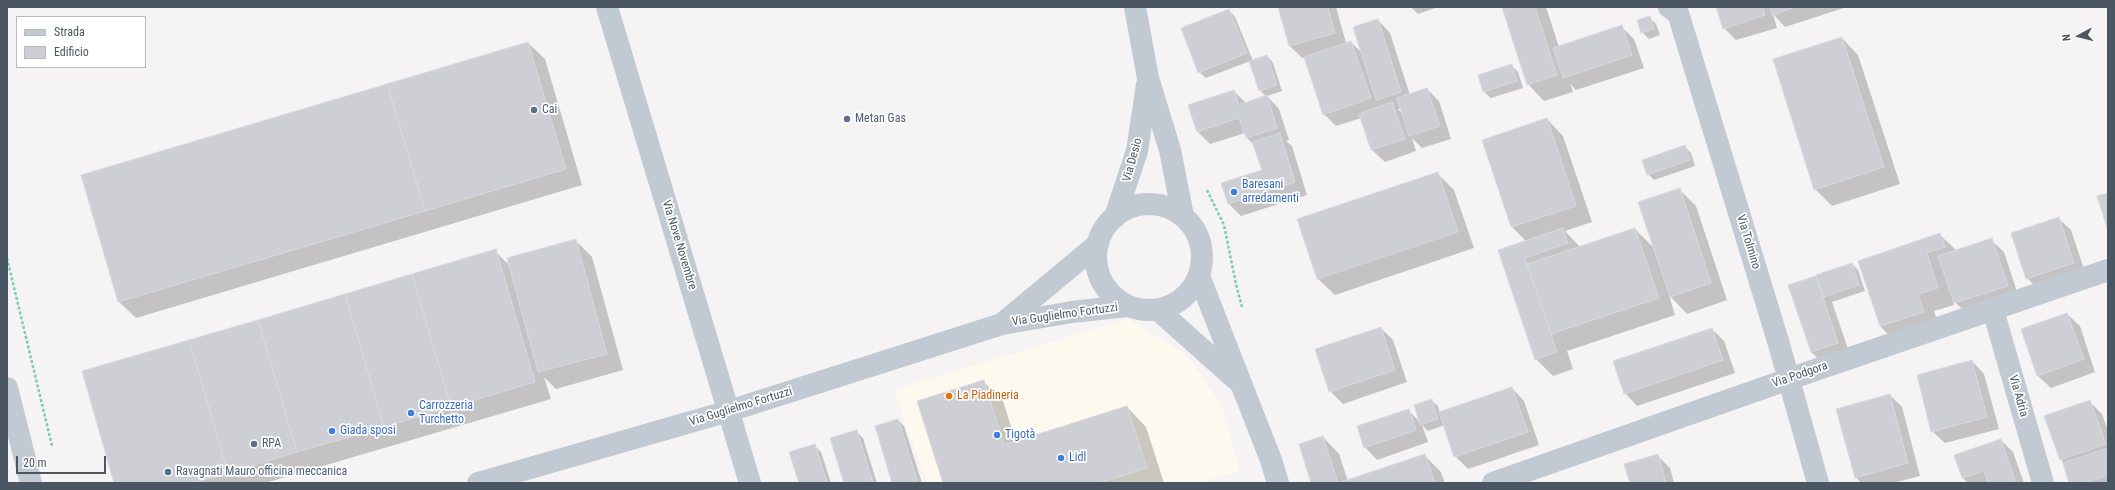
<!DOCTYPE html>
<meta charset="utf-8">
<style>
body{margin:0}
#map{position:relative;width:2115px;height:490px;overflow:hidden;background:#f5f3f3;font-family:"Roboto Condensed",sans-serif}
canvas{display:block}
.frame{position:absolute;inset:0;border:8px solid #4a5661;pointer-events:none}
.legend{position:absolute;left:16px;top:16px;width:130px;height:52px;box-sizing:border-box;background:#fff;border:1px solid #b7bbc0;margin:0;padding:5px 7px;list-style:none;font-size:12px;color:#4a5661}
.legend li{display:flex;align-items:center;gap:8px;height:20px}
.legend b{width:20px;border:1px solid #b7bbc0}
.north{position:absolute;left:2059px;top:16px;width:40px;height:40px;-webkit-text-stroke:3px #fff;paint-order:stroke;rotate:263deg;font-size:11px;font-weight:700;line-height:16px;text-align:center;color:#4a5661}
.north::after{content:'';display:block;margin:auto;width:14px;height:18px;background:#4a5661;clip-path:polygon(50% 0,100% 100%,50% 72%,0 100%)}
.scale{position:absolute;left:16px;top:456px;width:90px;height:18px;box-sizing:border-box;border:2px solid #4a5661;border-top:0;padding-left:5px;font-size:12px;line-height:14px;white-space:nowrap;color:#4a5661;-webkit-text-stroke:3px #fff;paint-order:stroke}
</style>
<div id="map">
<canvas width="2115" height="490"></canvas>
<div class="frame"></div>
<ul class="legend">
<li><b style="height:5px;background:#c1cad2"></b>Strada</li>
<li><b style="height:11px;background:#cdcfd5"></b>Edificio</li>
</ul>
<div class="north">N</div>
<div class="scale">20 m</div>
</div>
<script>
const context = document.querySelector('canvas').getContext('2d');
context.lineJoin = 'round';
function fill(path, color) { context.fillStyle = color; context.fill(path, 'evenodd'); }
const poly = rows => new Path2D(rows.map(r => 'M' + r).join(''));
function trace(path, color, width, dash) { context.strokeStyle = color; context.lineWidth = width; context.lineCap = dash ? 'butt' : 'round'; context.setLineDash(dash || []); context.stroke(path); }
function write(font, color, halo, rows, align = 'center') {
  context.font = font + ' "Roboto Condensed",sans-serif'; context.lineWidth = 3.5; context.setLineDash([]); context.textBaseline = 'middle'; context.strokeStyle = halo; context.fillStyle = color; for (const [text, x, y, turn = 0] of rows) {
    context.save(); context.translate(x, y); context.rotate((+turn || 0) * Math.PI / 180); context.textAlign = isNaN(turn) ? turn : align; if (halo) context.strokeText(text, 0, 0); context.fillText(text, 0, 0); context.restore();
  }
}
fill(poly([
 [1128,319,1186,354,1221,404,1240,471,1198,483,927,483,893,390]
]), '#fdf9ef');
fill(poly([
 [1279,7,1336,7,1346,43,1351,42,1362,53,1378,20,1390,33,1410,95,1427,89,1439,101,1451,139,1422,148,1412,138,1416,151,1385,162,1372,150,1361,118,1336,126,1324,114,1305,57,1302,58,1290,46],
 [1401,108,1403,114,1398,109],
 [1411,7,1438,7,1418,14],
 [1503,7,1546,7,1559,47,1622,27,1634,39,1644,68,1576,90,1570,84,1573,92,1544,101,1528,84],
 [1717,7,1847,7,1785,27,1773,14,1777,28,1736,40,1724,28],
 [1229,10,1235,17,1253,61,1267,56,1273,63,1282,91,1267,96,1279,109,1289,140,1286,141,1292,146,1307,195,1241,216,1229,204,1263,171,1255,146,1247,138,1245,133,1210,144,1198,132,1234,91,1246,103,1266,97,1260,90,1250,61,1206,78,1199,72],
 [1650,18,1656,24,1660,35,1649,39,1642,32],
 [1842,38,1858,55,1900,184,1832,206,1815,189],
 [528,43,545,59,582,185,136,318,119,302],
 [1511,65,1518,72,1523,88,1491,98,1484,92,1479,76],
 [1547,119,1563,136,1592,222,1565,231,1580,247,1635,229,1654,248,1679,189,1696,206,1727,300,1687,314,1669,295,1675,315,1567,351,1573,369,1553,376,1536,359,1499,251,1527,242,1512,227,1483,141],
 [1685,147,1691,153,1695,166,1654,180,1648,174],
 [1437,173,1454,190,1474,248,1335,295,1318,279],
 [2058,218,2071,230,2086,275,2040,291,2027,278],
 [1940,235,1957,251,1991,240,2004,252,2019,298,1968,315,1953,300,1954,305,1934,311,1940,329,1897,343,1880,326,1859,262],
 [575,240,592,257,623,370,556,389,544,377,551,399,265,483,115,483,495,251,510,266],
 [1852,264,1858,270,1865,291,1832,302,1850,355,1824,364,1811,352,1816,277,1818,280],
 [2067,314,2080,326,2095,372,2051,388,2038,376],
 [1381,328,1393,340,1407,382,1343,404,1330,391],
 [1712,329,1724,341,1735,373,1637,406,1625,393],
 [1972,361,1984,374,1999,429,1945,443,1932,431],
 [983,381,1003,401,1016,442,1127,407,1146,427,1164,483,944,483],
 [1512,388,1524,401,1539,445,1468,469,1455,456,1445,425,1428,431,1422,425,1428,442,1377,460,1365,447,1408,410,1420,422,1431,400,1438,406,1440,413],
 [1890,395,1902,407,1920,476,1893,483,1861,483,1856,477],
 [2089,401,2102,414,2108,431,2108,483,2070,483,2046,417],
 [898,420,904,426,922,483,893,483],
 [856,431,863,438,877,483,845,483],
 [1323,437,1339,454,1348,481,1424,455,1441,472,1445,483,1312,483],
 [2001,440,2013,452,2024,483,1968,483,1963,478,1955,455],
 [815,446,821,452,831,483,800,483],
 [1657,455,1670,468,1674,483,1631,483]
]), '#0003');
const building = poly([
 [1278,7,1328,7,1335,33,1289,46,1278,7],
 [1502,7,1535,7,1557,75,1527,85,1502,7],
 [1716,7,1763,7,1765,15,1723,29,1716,7],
 [1770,7,1796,7,1772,15,1770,7],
 [1229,9,1247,53,1198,73,1181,28,1229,9],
 [1650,16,1654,29,1641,33,1637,20,1650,16],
 [1378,19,1401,92,1376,100,1353,27,1378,19],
 [1622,25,1632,55,1563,78,1553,48,1622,25],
 [1842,37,1884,167,1814,190,1773,59,1842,37],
 [1351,41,1371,98,1323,115,1304,57,1351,41],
 [528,42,566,169,425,211,387,84,528,42],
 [1267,55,1277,85,1259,91,1249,61,1267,55],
 [1512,64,1517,81,1483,92,1478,75,1512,64],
 [387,84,425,211,118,302,81,175,387,84],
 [1427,88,1440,126,1409,136,1397,98,1427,88],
 [1234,90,1239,105,1267,95,1277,128,1246,138,1239,118,1197,132,1188,105,1234,90],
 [1392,102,1405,139,1371,150,1359,114,1392,102],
 [1547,118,1576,206,1511,227,1482,140,1547,118],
 [1280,133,1295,182,1228,204,1221,183,1262,170,1252,142,1280,133],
 [1685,145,1690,160,1647,175,1642,160,1685,145],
 [1438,172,1458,232,1317,279,1297,219,1438,172],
 [1680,188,1711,283,1670,297,1638,202,1680,188],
 [2108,193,2108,231,2097,196,2108,193],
 [2059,217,2074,263,2026,279,2011,233,2059,217],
 [1563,228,1568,243,1525,258,1557,352,1535,360,1498,250,1563,228],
 [1635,228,1659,298,1551,334,1527,264,1635,228],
 [1940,233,1945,247,1927,253,1938,288,1918,294,1924,312,1880,326,1858,261,1940,233],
 [1992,238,2008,286,1954,303,1938,256,1992,238],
 [576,239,607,354,538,372,507,258,576,239],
 [496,249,535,382,451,407,412,274,496,249],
 [1852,263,1859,285,1823,297,1816,275,1852,263],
 [412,274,451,407,384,427,345,294,412,274],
 [1816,276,1838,343,1811,352,1788,285,1816,276],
 [345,294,384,427,297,452,258,320,345,294],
 [2067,313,2084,359,2037,376,2021,329,2067,313],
 [258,320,297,452,228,473,189,340,258,320],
 [1381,327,1395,370,1329,392,1315,349,1381,327],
 [1712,328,1723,360,1624,394,1613,361,1712,328],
 [189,340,228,473,193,483,114,483,82,371,189,340],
 [1972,360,1987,417,1931,432,1917,375,1972,360],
 [984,380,1004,445,1127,406,1147,468,1100,483,943,483,917,401,984,380],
 [1512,387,1528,432,1454,457,1439,412,1512,387],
 [1890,394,1908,463,1855,478,1836,409,1890,394],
 [1432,399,1438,419,1420,425,1414,405,1432,399],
 [2090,400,2106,444,2060,460,2044,416,2090,400],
 [1409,409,1416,430,1364,448,1357,426,1409,409],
 [898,419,918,483,892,483,875,426,898,419],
 [857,430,873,483,844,483,830,438,857,430],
 [1323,436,1338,483,1425,454,1435,483,1311,483,1299,444,1323,436],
 [2001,439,2016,483,1988,483,1984,471,1962,478,1954,455,2001,439],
 [815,444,827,483,799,483,789,452,815,444],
 [2108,448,2108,475,2085,483,2069,483,2063,463,2108,448],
 [1658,454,1666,483,1630,483,1624,464,1658,454]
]);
fill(building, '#cdcfd5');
trace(building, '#d7d9de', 1);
trace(poly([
 [1207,190,1224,225,1236,284,1242,307],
 [7,258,52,446]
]), '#7ad0a6', 2.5, [3, 2]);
trace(poly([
 [607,7,750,483],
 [1669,7,1678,13,1778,341,1818,483],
 [1993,310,2043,483],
 [1003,323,1098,244],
 [7,388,31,483],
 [478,483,729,411,1002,324,1072,312,1127,306],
 [1493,483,1789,379,2108,270]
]), '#c1cad2', 22);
trace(poly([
 [1135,7,1148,78,1170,150,1183,216],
 '1096 257a53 53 0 1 1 106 0a53 53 0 1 1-106 0Z',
 [1115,217,1137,151,1147,85],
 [1199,276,1271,460,1278,483],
 [1158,310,1239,382]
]), '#c1cad2', 22);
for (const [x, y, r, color] of [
 [534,110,4,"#5c6f8a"],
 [847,119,4,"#5c6f8a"],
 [1234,192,4,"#3f7fe0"],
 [949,396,4,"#e8710a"],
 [411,413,4,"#3f7fe0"],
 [332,431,4,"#3f7fe0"],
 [997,435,4,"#3f7fe0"],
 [254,444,4,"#5c6f8a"],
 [1061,458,4,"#3f7fe0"],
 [168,472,4,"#5c6f8a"]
]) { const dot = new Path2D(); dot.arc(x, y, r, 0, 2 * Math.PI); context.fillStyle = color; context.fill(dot); trace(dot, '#fff', 1.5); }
write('12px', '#4e5e75', '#fff', [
 ["Cai",542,110],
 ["Metan Gas",855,119],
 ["RPA",262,444],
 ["Ravagnati Mauro officina meccanica",176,472]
], 'left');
write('12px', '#4a5661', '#fff', [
 ["Via Desio",1133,160,-75],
 ["Via Tolmino",1748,242,73],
 ["Via Nove Novembre",679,245,73],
 ["Via Guglielmo Fortuzzi",1065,315,-8],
 ["Via Podgora",1800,375,-19],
 ["Via Adria",2018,396,74],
 ["Via Guglielmo Fortuzzi",741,407,-17]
]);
write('12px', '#366cbe', '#fff', [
 ["Baresani",1242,185],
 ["arredamenti",1242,199],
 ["Carrozzeria",419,406],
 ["Turchetto",419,420],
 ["Giada sposi",340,431],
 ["Tigotà",1005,435],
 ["Lidl",1069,458]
], 'left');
write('12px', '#c56008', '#fff', [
 ["La Piadineria",957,396]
], 'left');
</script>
